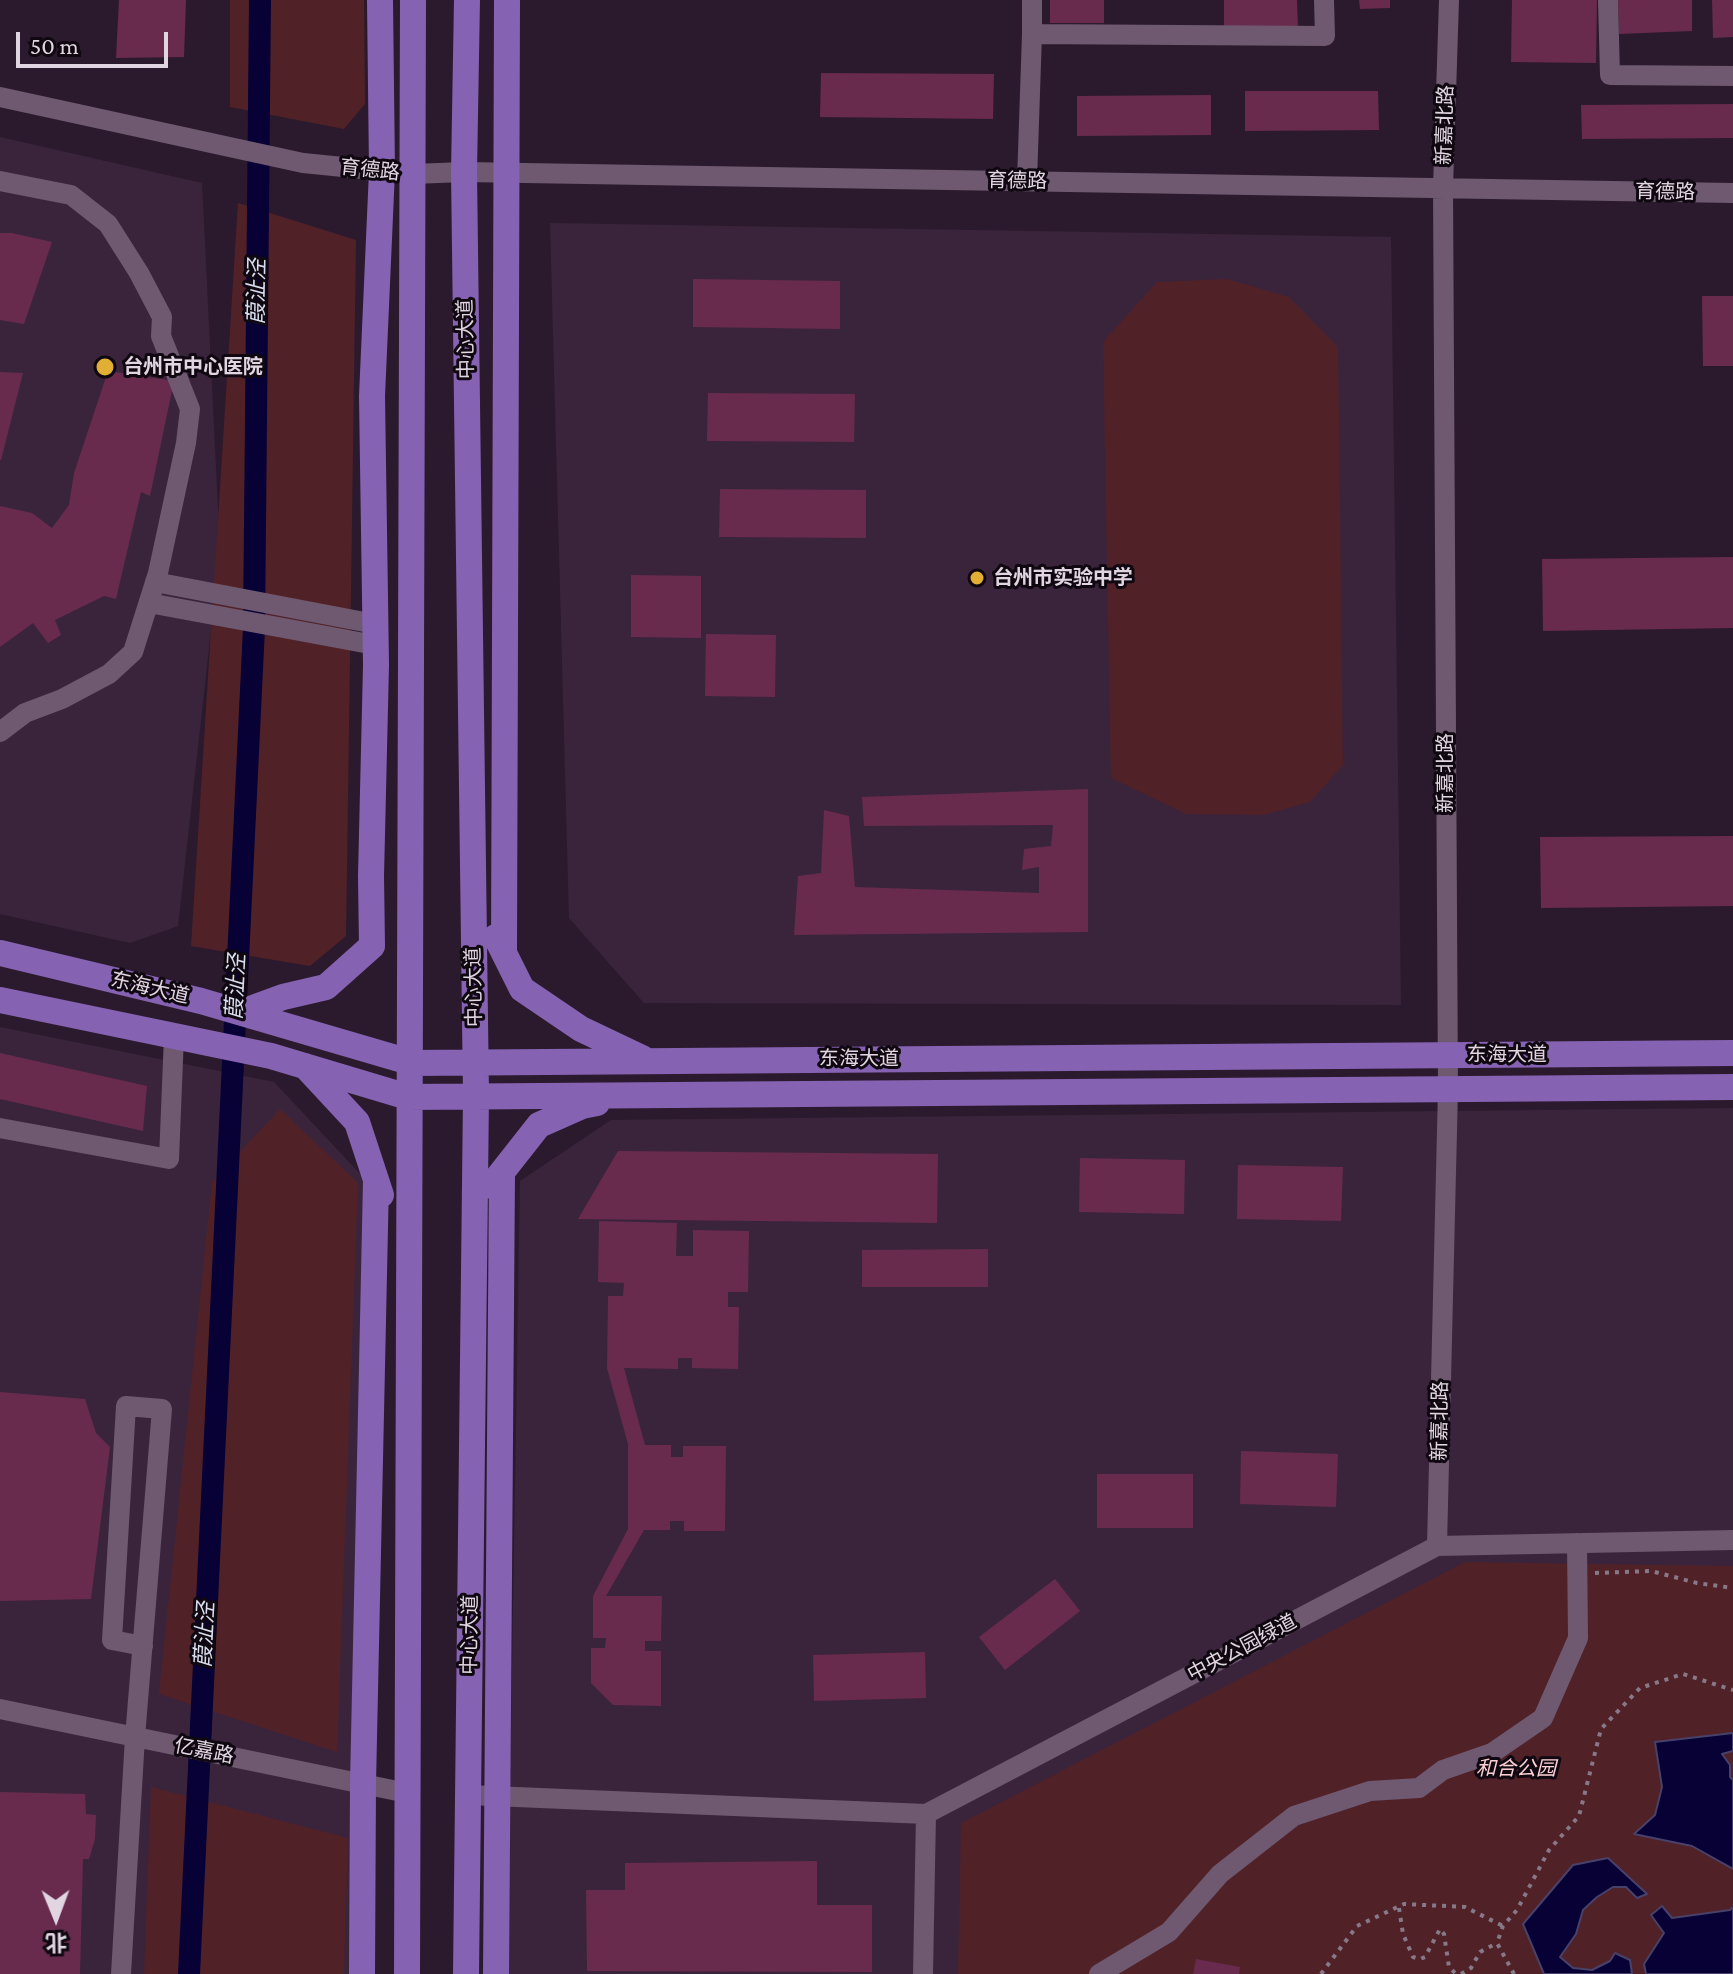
<!DOCTYPE html>
<meta charset="utf-8">
<style>
body{margin:0}
#map{position:relative;width:1733px;height:1974px;overflow:hidden;background:#2b1a2d;font-family:"Crimson Pro","Noto Sans SC",serif}
canvas{display:block}
.north{position:absolute;left:16px;top:1878px;width:80px;height:80px;-webkit-text-stroke:6px #0f0810;paint-order:stroke;rotate:179deg;font-size:22px;font-weight:700;line-height:32px;text-align:center;color:#e1d5e2}
.north::after{content:'';display:block;margin:auto;width:28px;height:36px;background:#e1d5e2;clip-path:polygon(50% 0,100% 100%,50% 72%,0 100%)}
.scale{position:absolute;left:16px;top:32px;width:152px;height:36px;box-sizing:border-box;border:4px solid #e1d5e2;border-top:0;padding-left:10px;font-size:24px;line-height:28px;white-space:nowrap;color:#e1d5e2;-webkit-text-stroke:6px #0f0810;paint-order:stroke}
</style>
<div id="map">
<canvas width="1733" height="1974"></canvas>
<div class="north">北</div>
<div class="scale">50 m</div>
</div>
<script>
const context = document.querySelector('canvas').getContext('2d');
context.lineJoin = 'round';
function fill(path, color) { context.fillStyle = color; context.fill(path, 'evenodd'); }
const poly = rows => new Path2D(rows.map(r => 'M' + r).join(''));
function trace(path, color, width, dash) { context.strokeStyle = color; context.lineWidth = width; context.lineCap = dash ? 'butt' : 'round'; context.setLineDash(dash || []); context.stroke(path); }
function write(font, color, halo, rows, align = 'center') {
  context.font = font + ' "Crimson Pro","Noto Sans SC",serif'; context.lineWidth = 6; context.setLineDash([]); context.textBaseline = 'middle'; context.strokeStyle = halo; context.fillStyle = color; for (const [text, x, y, turn = 0] of rows) {
    context.save(); context.translate(x, y); context.rotate((+turn || 0) * Math.PI / 180); context.textAlign = isNaN(turn) ? turn : align; if (halo) context.strokeText(text, 0, 0); context.fillText(text, 0, 0); context.restore();
  }
}
fill(poly([
 [0,137,202,183,220,550,178,926,130,943,0,914],
 [550,223,1391,237,1401,1005,644,1003,569,918],
 [0,1027,274,1082,364,1178,350,1974,0,1974],
 [1733,1108,1733,1974,507,1974,520,1181,611,1120]
]), '#3a243c');
fill(poly([
 [230,0,364,0,365,104,344,129,230,107],
 [238,203,356,240,346,936,310,966,191,946],
 [1227,279,1289,297,1338,347,1343,765,1310,802,1264,815,1186,814,1111,778,1103,342,1157,282],
 [280,1109,358,1183,337,1752,159,1694,212,1182],
 [1465,1562,1733,1566,1733,1974,958,1974,961,1823],
 [151,1787,348,1838,344,1974,144,1974]
]), '#512128');
const water = poly([
 [1733,1733,1733,1751,1722,1754,1730,1765,1730,1777,1733,1780,1733,1869,1692,1846,1634,1834,1655,1815,1662,1787,1655,1742,1733,1733],
 [1608,1858,1647,1894,1637,1898,1626,1887,1613,1887,1597,1897,1583,1910,1576,1934,1560,1957,1573,1968,1592,1970,1610,1961,1615,1953,1630,1960,1632,1974,1544,1974,1523,1924,1573,1865,1608,1858],
 [1662,1906,1672,1918,1730,1910,1733,1907,1733,1974,1646,1974,1644,1964,1664,1933,1651,1915,1662,1906]
]);
fill(water, '#070136');
trace(water, '#48416a', 2);
trace(poly([
 [189,1974,254,628,260,0]
]), '#070136', 22);
fill(poly([
 [119,0,186,0,184,57,116,58],
 [1050,0,1104,0,1104,23,1050,23],
 [1224,0,1297,0,1298,28,1224,28],
 [1359,0,1390,0,1390,8,1360,9],
 [1512,0,1597,0,1596,63,1511,62],
 [1618,0,1692,0,1692,31,1619,34],
 [1712,0,1733,0,1733,37,1713,38],
 [821,73,994,74,993,119,820,117],
 [1245,91,1378,91,1379,130,1245,131],
 [1211,95,1211,135,1077,136,1077,96],
 [1733,104,1733,138,1582,139,1581,105],
 [0,233,12,233,52,242,24,324,0,320],
 [693,279,840,281,840,329,693,327],
 [1702,296,1733,296,1733,366,1703,366],
 [108,371,174,381,150,496,141,492,116,599,104,596,55,620,61,635,48,643,33,623,0,647,0,506,32,513,52,528,69,505,74,473],
 [0,372,23,373,1,460,0,460],
 [708,393,855,394,854,442,707,441],
 [720,489,866,490,866,538,719,537],
 [1733,557,1733,628,1543,631,1542,559],
 [631,575,701,576,701,638,631,637],
 [706,634,776,635,775,697,705,696],
 [1088,789,1088,932,794,935,798,876,821,873,824,810,849,816,855,887,1039,893,1039,867,1022,870,1024,849,1051,846,1053,825,864,826,862,797],
 [1733,836,1733,906,1541,908,1540,837],
 [0,1053,147,1086,143,1131,0,1099],
 [618,1151,938,1154,937,1223,578,1219],
 [1080,1158,1185,1160,1184,1214,1079,1212],
 [1238,1165,1343,1167,1341,1221,1237,1219],
 [599,1221,677,1223,676,1256,693,1256,693,1230,749,1231,748,1292,728,1292,728,1307,739,1307,738,1369,692,1368,692,1358,678,1358,678,1369,624,1368,645,1445,671,1445,671,1457,683,1457,683,1446,726,1446,725,1531,684,1531,684,1521,670,1521,670,1530,644,1530,606,1596,662,1596,661,1641,645,1641,645,1651,661,1651,661,1706,613,1705,591,1683,591,1648,605,1648,606,1638,593,1638,593,1596,628,1529,628,1444,607,1368,608,1296,623,1296,624,1283,598,1282],
 [988,1249,988,1287,862,1287,862,1250],
 [0,1392,85,1399,96,1433,110,1447,91,1599,0,1601],
 [1241,1451,1338,1454,1336,1507,1240,1504],
 [1097,1474,1193,1474,1193,1528,1097,1528],
 [1055,1579,1080,1611,1005,1670,979,1637],
 [925,1652,926,1698,814,1701,813,1655],
 [0,1792,85,1794,86,1814,96,1815,95,1839,89,1859,83,1859,80,1974,0,1974],
 [817,1861,817,1905,872,1905,872,1972,587,1971,586,1890,625,1890,625,1863],
 [1196,1959,1240,1967,1239,1974,1193,1974]
]), '#682b4d');
trace(poly([
 [1595,1573,1651,1571,1697,1583,1733,1588],
 [1399,1908,1403,1934,1413,1957,1420,1959,1425,1957,1440,1929,1444,1934,1449,1967,1456,1974],
 [1321,1974,1357,1926,1404,1904,1465,1907,1503,1926],
 [1461,1974,1471,1968,1480,1952,1497,1943],
 [1514,1974,1497,1943,1503,1926,1517,1910,1549,1850,1579,1816,1601,1729,1640,1688,1683,1674,1733,1690]
]), '#877988', 4, [4, 6]);
trace(poly([
 [1032,0,1032,34],
 [1608,0,1610,75,1733,76],
 [0,97,303,163,413,174,464,172,1733,193],
 [0,181,71,195,108,224,139,273,162,317,161,336,190,409,186,443,158,573,133,652,109,674,62,699,25,713,0,732],
 [1027,181,1032,34,1325,36,1324,0],
 [155,582,375,624],
 [149,603,375,645],
 [0,1128,169,1159,174,1036],
 [1437,1546,1448,1089,1443,188,1449,0],
 [0,1709,407,1793],
 [468,1795,926,1814],
 [121,1974,135,1737,162,1409,126,1406,112,1640,143,1646],
 [923,1974,926,1814,1437,1546,1733,1540],
 [1099,1974,1169,1932,1220,1874,1294,1816,1370,1791,1419,1788,1443,1770,1492,1753,1543,1718,1578,1638,1577,1543]
]), '#6e5970', 20);
trace(poly([
 [496,937,522,989,581,1029,642,1058],
 [504,952,507,0],
 [0,953,201,1001,413,1063,1733,1053],
 [0,1000,271,1056,408,1097,1733,1087],
 [242,1012,283,997,326,987,372,946,371,876,376,665,372,396,382,171,380,0],
 [305,1066,357,1122,381,1195],
 [491,1186,539,1125,582,1106,597,1103],
 [362,1974,363,1784,376,1181],
 [407,1974,413,0],
 [466,1974,476,1096,464,172,467,0],
 [496,1974,502,1173]
]), '#8662b3', 26);
for (const [x, y, r, color] of [
 [105,367,10,"#e1af34"],
 [977,578,8,"#e1af34"]
]) { const dot = new Path2D(); dot.arc(x, y, r, 0, 2 * Math.PI); context.fillStyle = color; context.fill(dot); trace(dot, '#0f0810', 3); }
write('20px', '#e1d5e2', '#0f0810', [
 ["新嘉北路",1445,125,-88],
 ["育德路",370,170,6],
 ["育德路",1017,181,1],
 ["育德路",1665,192,1],
 ["中心大道",466,339,-91],
 ["新嘉北路",1446,773,-90],
 ["中心大道",474,987,-91],
 ["东海大道",150,988,13],
 ["东海大道",1507,1055],
 ["东海大道",859,1059],
 ["新嘉北路",1440,1421,-89],
 ["中心大道",470,1635,-89],
 ["中央公园绿道",1242,1648,-28],
 ["亿嘉路",204,1751,11]
]);
write('bold 20px', '#e1d5e2', '#0f0810', [
 ["台州市中心医院",123,367],
 ["台州市实验中学",993,578]
], 'left');
write('italic 20px', '#fccfd3', '#0f0810', [
 ["和合公园",1516,1769]
]);
write('italic 22px', '#d8ddef', '#0f0810', [
 ["葭沚泾",257,292,-89],
 ["葭沚泾",236,987,-87],
 ["葭沚泾",205,1635,-87]
]);
</script>
